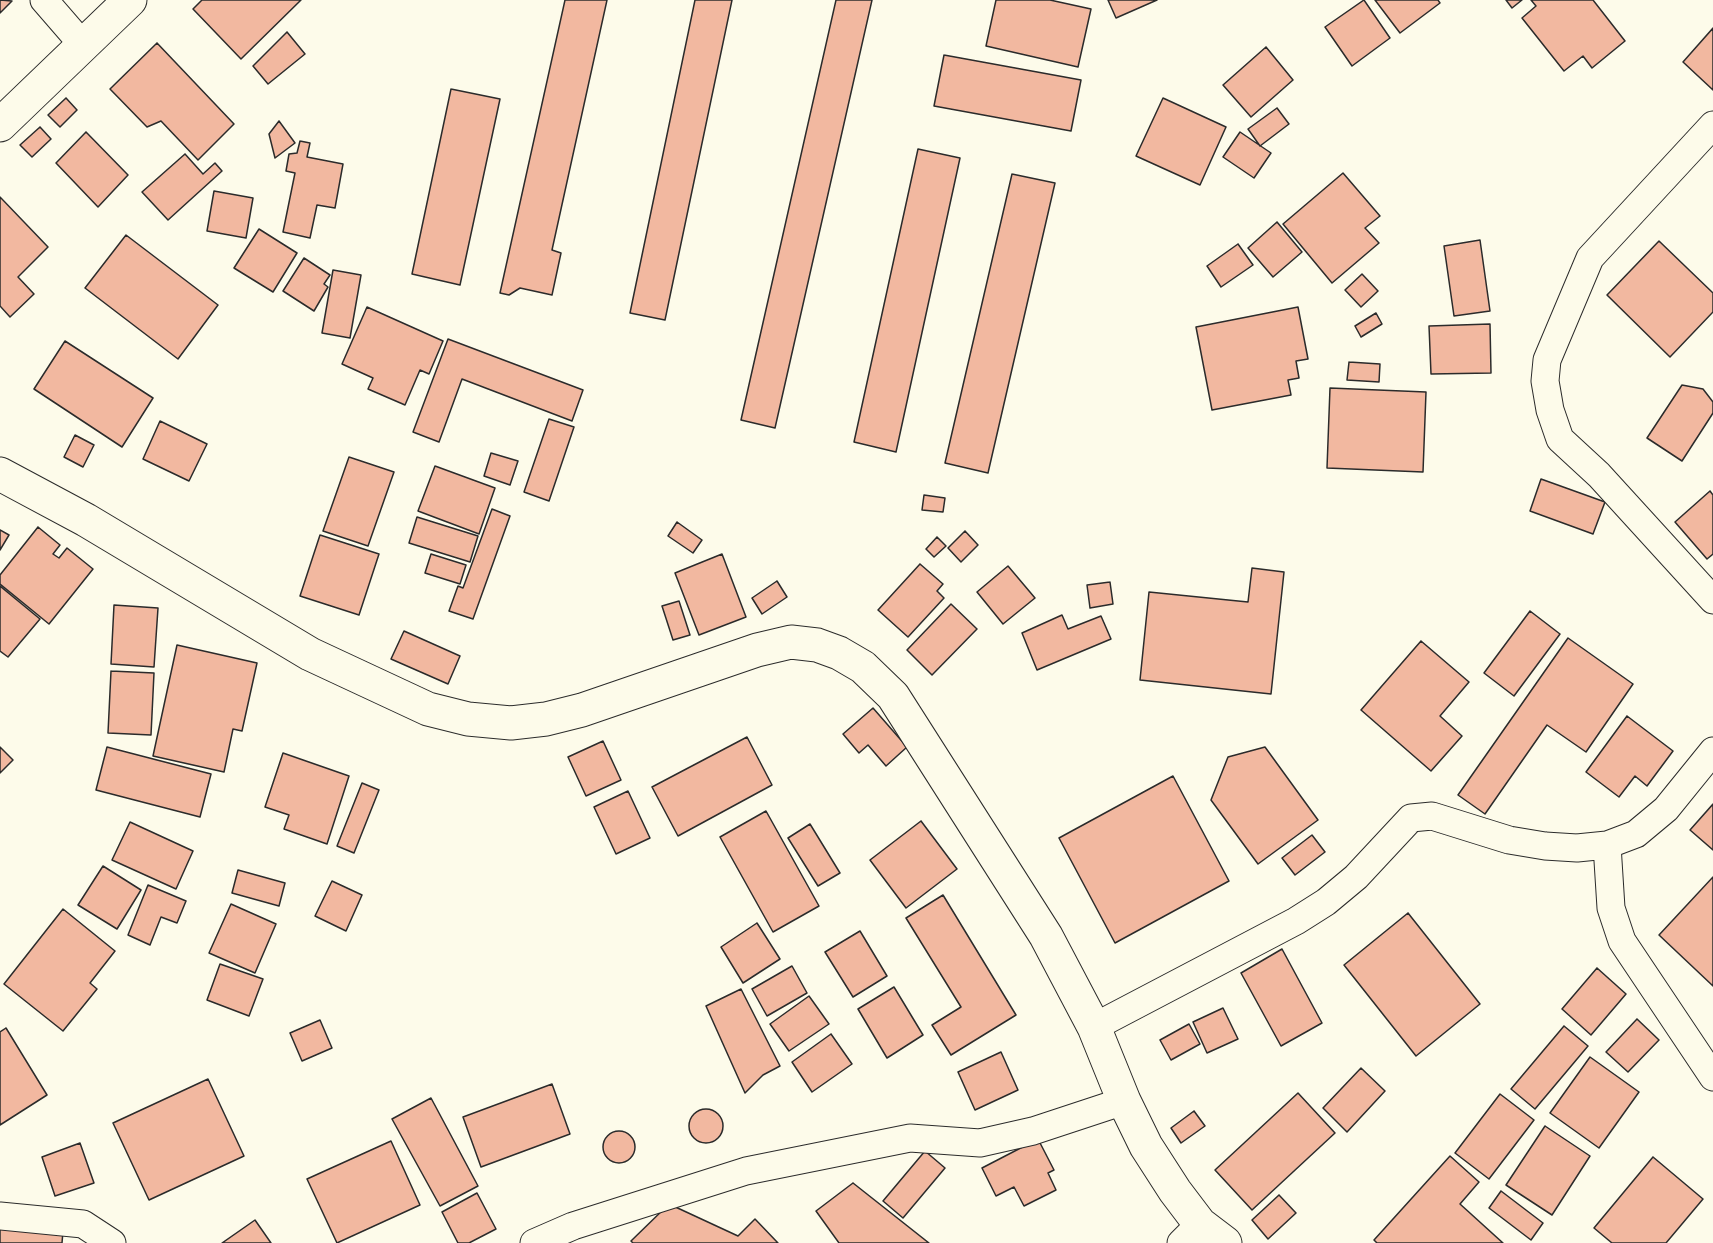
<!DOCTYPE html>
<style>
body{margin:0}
canvas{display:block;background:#fdfbea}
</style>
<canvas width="1713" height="1243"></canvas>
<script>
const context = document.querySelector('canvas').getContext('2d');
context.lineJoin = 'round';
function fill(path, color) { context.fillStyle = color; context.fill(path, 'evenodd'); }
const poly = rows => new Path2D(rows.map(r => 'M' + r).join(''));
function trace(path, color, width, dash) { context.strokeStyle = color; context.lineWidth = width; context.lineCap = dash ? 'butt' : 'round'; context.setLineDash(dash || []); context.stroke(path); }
const building = poly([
 [0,0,12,1,0,13,0,0],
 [202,0,301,0,241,59,193,9,202,0],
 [565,0,607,0,552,250,561,253,552,295,520,288,509,295,500,293,565,0],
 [695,0,732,0,665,320,630,313,695,0],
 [836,0,872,0,775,428,741,420,836,0],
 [996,0,1050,0,1091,9,1078,67,986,46,996,0],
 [1108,0,1157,0,1116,18,1108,0],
 [1364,0,1390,38,1352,66,1325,27,1364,0],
 [1375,0,1438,0,1440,3,1400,33,1375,0],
 [1506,0,1522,0,1512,8,1506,0],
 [1531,0,1593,0,1625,41,1592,68,1583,56,1564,71,1522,18,1536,6,1531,0],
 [1713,28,1713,90,1683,62,1713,28],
 [287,32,305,54,268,84,253,66,287,32],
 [157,43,234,124,198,160,161,121,147,127,110,89,157,43],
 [1266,47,1293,80,1251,117,1223,85,1266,47],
 [944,55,1081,80,1071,131,934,106,944,55],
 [451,89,500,99,460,285,412,274,451,89],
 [66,98,77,110,60,127,48,115,66,98],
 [1163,98,1226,127,1200,185,1136,156,1163,98],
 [1277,108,1289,124,1260,146,1248,129,1277,108],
 [279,121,295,143,275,158,269,134,279,121],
 [40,127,51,139,32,157,20,145,40,127],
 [86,132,128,175,98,207,56,163,86,132],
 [1240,132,1271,153,1254,178,1223,157,1240,132],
 [300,141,310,143,307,157,343,164,335,208,317,205,310,238,283,232,295,173,286,171,289,154,297,153,300,141],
 [918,149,960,158,896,452,854,442,918,149],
 [185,154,203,174,215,163,222,171,168,220,142,192,185,154],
 [1343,173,1380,216,1365,228,1379,243,1332,283,1283,224,1343,173],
 [1012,174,1055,183,988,473,945,463,1012,174],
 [214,191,253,198,246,238,207,231,214,191],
 [0,197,48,247,18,277,34,294,10,317,0,306,0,197],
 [1277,222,1302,252,1273,277,1248,248,1277,222],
 [259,229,297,253,273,292,234,268,259,229],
 [126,235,218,305,178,359,85,288,126,235],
 [1480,240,1490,311,1454,316,1444,246,1480,240],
 [1659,241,1713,293,1713,312,1670,357,1607,295,1659,241],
 [1238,244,1253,265,1221,287,1207,266,1238,244],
 [304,258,330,275,324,284,328,287,314,311,283,291,304,258],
 [333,270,361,275,350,338,322,333,333,270],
 [1362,274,1378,291,1361,307,1345,290,1362,274],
 [367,307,443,341,429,374,420,370,405,405,368,389,373,378,342,364,367,307],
 [1298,307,1308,359,1296,361,1299,378,1288,380,1291,395,1212,410,1196,327,1298,307],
 [1376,313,1382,324,1361,337,1355,326,1376,313],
 [1490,324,1491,373,1431,374,1429,326,1490,324],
 [448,339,583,390,572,421,462,379,439,442,413,432,448,339],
 [65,341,153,398,122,447,34,389,65,341],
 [1349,362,1380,364,1379,382,1347,380,1349,362],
 [1682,385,1703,389,1713,402,1713,413,1682,461,1647,438,1682,385],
 [1330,388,1426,392,1423,472,1327,468,1330,388],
 [549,419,574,427,549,501,524,492,549,419],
 [160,421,207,444,189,481,143,459,160,421],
 [75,435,94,445,83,467,64,457,75,435],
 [491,453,518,461,510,485,484,476,491,453],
 [349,457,394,472,368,546,323,531,349,457],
 [435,466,495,488,479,534,418,511,435,466],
 [1541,479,1605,502,1593,534,1530,511,1541,479],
 [1710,491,1713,495,1713,554,1707,559,1675,522,1710,491],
 [924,495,945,498,943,512,922,510,924,495],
 [492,509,510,516,473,619,449,611,458,586,463,588,492,509],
 [417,517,478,536,470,562,409,543,417,517],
 [677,522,702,540,693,553,668,536,677,522],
 [38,527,60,545,53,554,59,558,67,548,93,569,49,624,0,584,0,575,38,527],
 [0,530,9,535,0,550,0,530],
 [965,531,978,545,961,562,948,548,965,531],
 [320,535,379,554,359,615,300,596,320,535],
 [937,537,946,546,934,557,926,549,937,537],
 [431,554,466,565,460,584,425,573,431,554],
 [722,554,746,617,699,635,675,573,722,554],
 [920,564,943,584,937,591,944,598,908,637,878,610,920,564],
 [1008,566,1035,598,1003,624,977,592,1008,566],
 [1252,568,1284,572,1271,694,1140,680,1149,592,1248,602,1252,568],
 [777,581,787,597,762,614,752,598,777,581],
 [1110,582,1113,604,1090,608,1087,585,1110,582],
 [0,586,40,619,8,657,0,651,0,586],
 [679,601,690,635,673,640,662,606,679,601],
 [951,604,977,629,932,675,907,650,951,604],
 [114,605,158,608,154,667,111,664,114,605],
 [1530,611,1560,634,1514,696,1484,673,1530,611],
 [1062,615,1068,629,1101,616,1111,639,1037,670,1022,633,1062,615],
 [404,631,460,656,448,684,391,659,404,631],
 [1568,638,1633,684,1586,752,1547,725,1485,814,1458,795,1568,638],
 [1421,641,1469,682,1440,716,1462,736,1431,771,1361,710,1421,641],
 [177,645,257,663,242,731,233,729,224,772,153,756,177,645],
 [111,671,154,673,151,735,108,733,111,671],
 [873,708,907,747,886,766,868,745,859,753,843,734,873,708],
 [1627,716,1673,751,1647,786,1635,776,1619,797,1586,772,1627,716],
 [747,737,772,785,678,836,652,787,747,737],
 [603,741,621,780,586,796,568,757,603,741],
 [0,747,13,760,0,773,0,747],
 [107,747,211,774,200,817,96,790,107,747],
 [1265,747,1318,820,1258,864,1211,800,1228,757,1265,747],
 [283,753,349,776,327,844,284,829,289,815,265,807,283,753],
 [1173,776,1229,881,1115,943,1059,838,1173,776],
 [362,783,379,790,354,853,337,846,362,783],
 [628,791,650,838,616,854,594,807,628,791],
 [1713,804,1713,850,1690,830,1713,804],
 [766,811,819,906,773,932,720,837,766,811],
 [921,821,957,869,906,908,870,860,921,821],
 [130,822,193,851,176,889,112,860,130,822],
 [810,824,840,873,818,886,788,838,810,824],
 [1312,835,1325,852,1295,875,1282,858,1312,835],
 [103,866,141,890,117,929,78,905,103,866],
 [238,870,285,883,279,906,232,893,238,870],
 [1713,877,1713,986,1659,935,1713,877],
 [332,881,362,895,346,931,315,916,332,881],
 [148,885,186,901,177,923,161,917,150,945,128,935,148,885],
 [943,895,1016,1015,951,1055,932,1025,961,1007,906,918,943,895],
 [231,904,276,924,255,973,209,953,231,904],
 [63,909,115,951,90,983,97,989,63,1031,4,984,63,909],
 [1408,913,1480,1004,1416,1056,1344,965,1408,913],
 [757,923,780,959,743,983,721,947,757,923],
 [860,931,887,976,853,997,825,952,860,931],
 [1282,949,1322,1023,1281,1046,1241,973,1282,949],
 [220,964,263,979,249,1016,207,1000,220,964],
 [792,966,807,993,767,1016,752,989,792,966],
 [1597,968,1626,994,1591,1035,1562,1009,1597,968],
 [894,987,923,1035,887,1058,858,1009,894,987],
 [741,989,780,1066,763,1075,745,1093,706,1006,741,989],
 [809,996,829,1024,789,1051,770,1024,809,996],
 [1223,1008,1238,1039,1207,1053,1193,1022,1223,1008],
 [1637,1019,1659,1040,1628,1072,1606,1052,1637,1019],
 [320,1020,332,1048,302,1061,290,1033,320,1020],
 [1189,1024,1200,1044,1171,1060,1160,1040,1189,1024],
 [1564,1026,1588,1046,1535,1109,1511,1089,1564,1026],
 [6,1028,47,1095,0,1125,0,1032,6,1028],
 [831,1034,852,1064,812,1092,792,1062,831,1034],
 [1001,1052,1018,1090,975,1110,958,1072,1001,1052],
 [1590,1057,1639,1092,1599,1148,1550,1113,1590,1057],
 [1361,1068,1385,1091,1347,1132,1323,1108,1361,1068],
 [208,1079,244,1156,149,1200,113,1123,208,1079],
 [552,1084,570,1134,481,1167,463,1117,552,1084],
 [1298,1093,1335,1133,1252,1210,1215,1170,1298,1093],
 [1500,1094,1534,1120,1489,1179,1455,1153,1500,1094],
 [431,1098,478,1186,440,1206,392,1119,431,1098],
 '689 1126a17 17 0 1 1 34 0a17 17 0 1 1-34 0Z',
 [1194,1111,1205,1126,1181,1143,1171,1128,1194,1111],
 [1545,1126,1590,1156,1552,1215,1506,1185,1545,1126],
 '603 1147a16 16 0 1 1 32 0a16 16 0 1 1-32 0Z',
 [1038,1139,1054,1170,1048,1173,1056,1190,1024,1206,1014,1187,996,1196,982,1168,1038,1139],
 [391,1141,420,1205,337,1243,307,1179,391,1141],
 [80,1143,94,1183,55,1196,42,1157,80,1143],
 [925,1151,945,1168,903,1218,883,1201,925,1151],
 [1450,1156,1479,1182,1460,1204,1503,1243,1377,1243,1374,1240,1450,1156],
 [1653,1157,1703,1199,1666,1243,1612,1243,1594,1228,1653,1157],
 [853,1183,929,1243,839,1243,816,1211,853,1183],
 [1501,1191,1543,1223,1531,1240,1489,1208,1501,1191],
 [477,1193,496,1229,469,1243,458,1243,442,1212,477,1193],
 [1279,1195,1296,1213,1268,1239,1252,1220,1279,1195],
 [669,1204,738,1236,755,1219,778,1243,633,1243,631,1241,669,1204],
 [255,1220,271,1243,222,1243,255,1220],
 [0,1225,63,1231,62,1243,0,1243,0,1225]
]);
fill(building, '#f2b8a0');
trace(building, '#2b2b2b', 1.5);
const minor = poly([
 [44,0,83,45],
 [1713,125,1590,258,1547,360,1545,381,1550,410,1560,439,1599,475,1713,600],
 [1607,845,1611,908,1622,941,1713,1077],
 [1094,1027,1296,921,1326,902,1356,877,1411,818,1432,816,1509,840,1545,846,1577,848,1607,845,1636,834,1666,809,1713,751],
 [0,1216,83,1224,112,1243],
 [534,1243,573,1226,746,1171,910,1138,980,1143,1033,1131,1124,1101],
 [1181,1243,1200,1224]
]);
const tertiary = poly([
 [0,125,130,0],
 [0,474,86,520,310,654,428,709,468,719,511,723,546,719,582,710,757,650,791,642,817,645,839,653,863,667,893,696,1046,936,1094,1027,1124,1101,1146,1146,1175,1191,1200,1224,1225,1243]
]);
trace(minor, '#2b2b2b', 29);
trace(tertiary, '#2b2b2b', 35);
trace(minor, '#fdfbea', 27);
trace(tertiary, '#fdfbea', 33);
</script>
